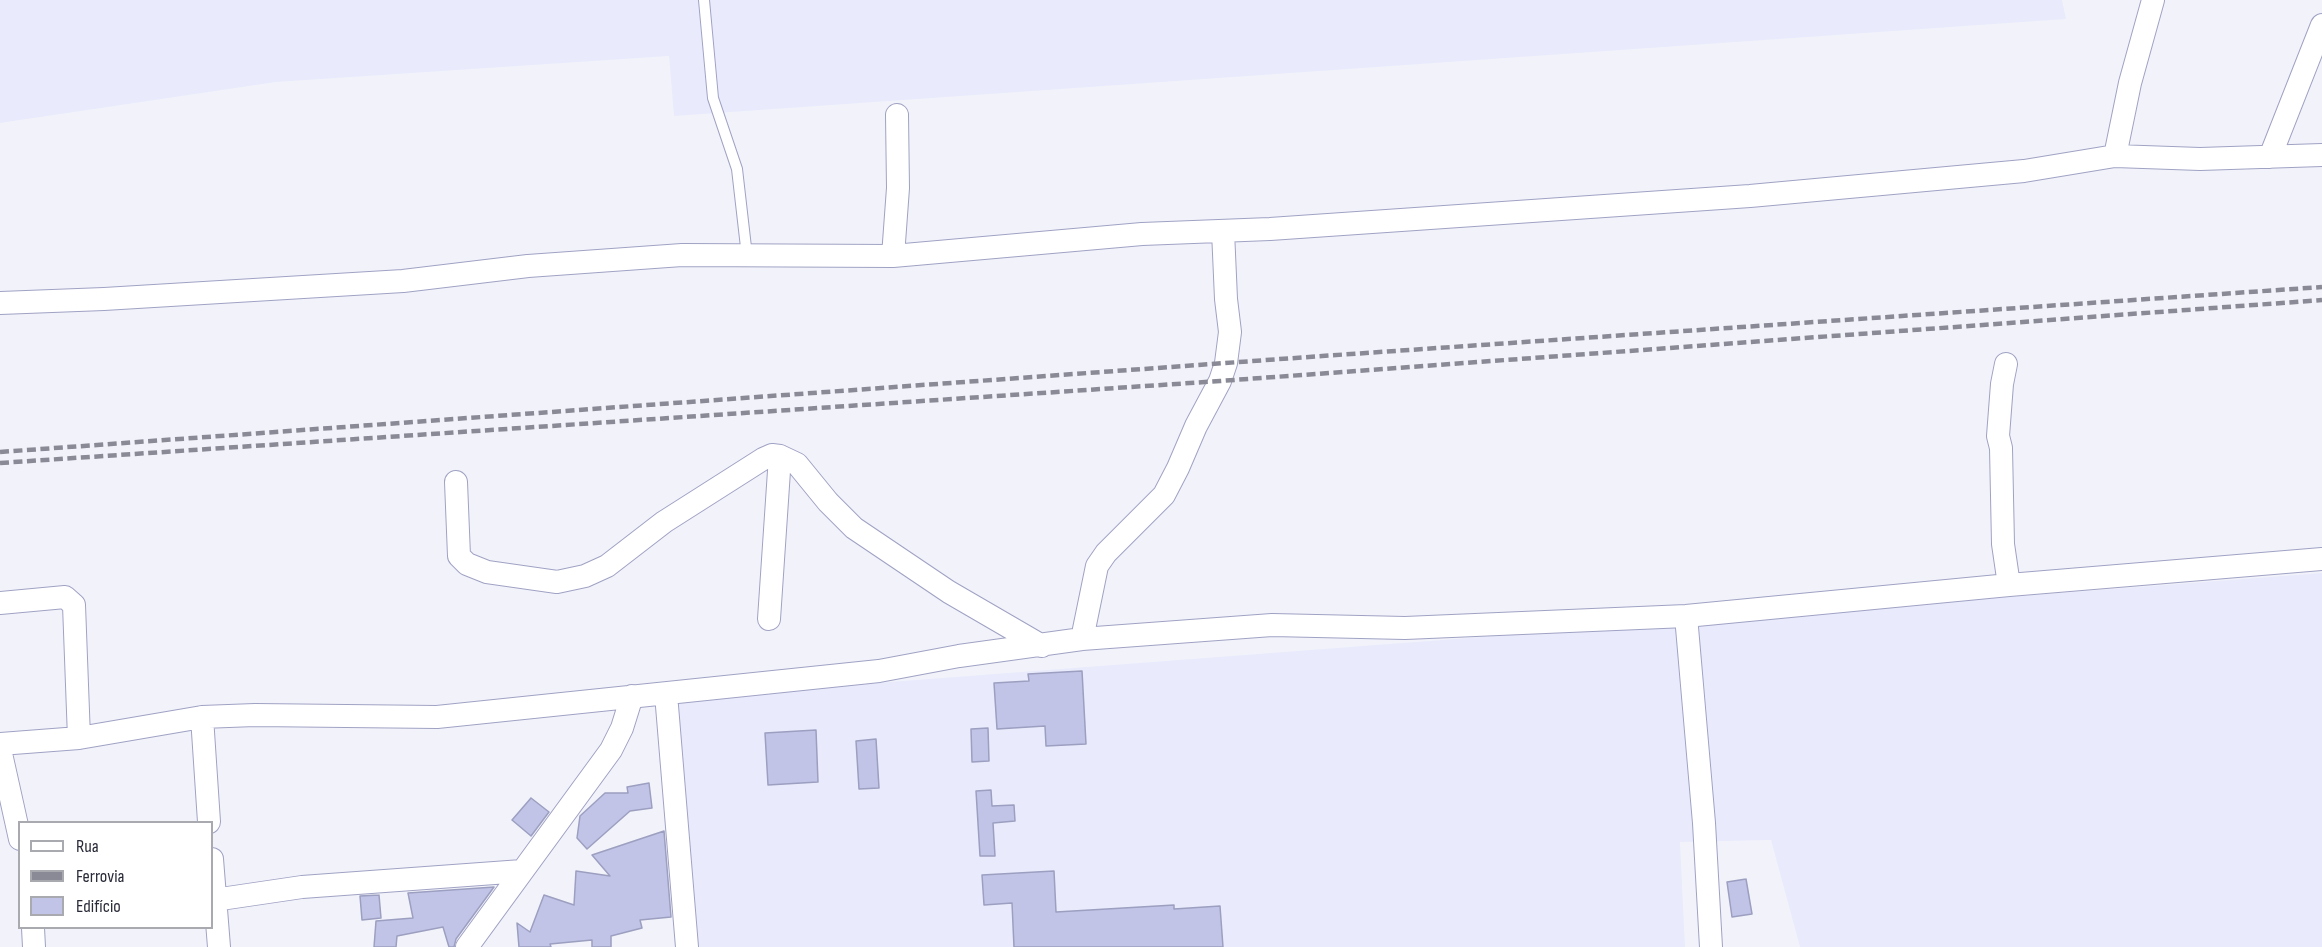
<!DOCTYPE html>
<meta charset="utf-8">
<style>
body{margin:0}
#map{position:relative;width:2322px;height:947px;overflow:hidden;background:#f2f3fa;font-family:"Sofia Sans Condensed",sans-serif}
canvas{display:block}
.legend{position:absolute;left:18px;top:821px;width:195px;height:108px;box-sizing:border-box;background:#fff;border:2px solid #a9aaaf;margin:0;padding:8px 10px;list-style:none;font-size:18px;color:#292a38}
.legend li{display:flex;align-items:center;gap:12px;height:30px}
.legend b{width:30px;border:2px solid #a9aaaf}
</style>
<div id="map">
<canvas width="2322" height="947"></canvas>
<ul class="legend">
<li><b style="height:8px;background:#fff"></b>Rua</li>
<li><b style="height:8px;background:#898a95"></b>Ferrovia</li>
<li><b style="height:16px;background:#c1c4e7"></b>Edifício</li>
</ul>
</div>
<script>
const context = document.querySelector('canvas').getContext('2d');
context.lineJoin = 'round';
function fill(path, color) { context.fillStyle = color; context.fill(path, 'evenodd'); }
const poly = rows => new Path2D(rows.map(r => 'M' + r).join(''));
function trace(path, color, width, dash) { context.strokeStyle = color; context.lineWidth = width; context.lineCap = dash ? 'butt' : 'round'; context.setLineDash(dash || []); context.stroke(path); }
fill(poly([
 [0,0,2062,0,2066,19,674,116,669,56,276,82,0,123],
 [2322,573,2322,947,1800,947,1771,840,1680,842,1685,947,685,947,666,699]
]), '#e9ebfc');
const building = poly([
 [1082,671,1086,744,1046,746,1045,726,997,729,994,683,1029,681,1028,674,1082,671],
 [988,728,989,761,972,762,971,729,988,728],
 [816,730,818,782,768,785,765,733,816,730],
 [876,739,879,788,859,789,856,741,876,739],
 [649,783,652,808,630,811,587,849,577,838,580,816,605,793,628,793,627,787,649,783],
 [991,790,992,806,1014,805,1015,821,993,823,995,856,980,856,976,791,991,790],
 [531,798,549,812,531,836,512,820,531,798],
 [664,831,671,917,640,920,642,928,611,936,611,947,592,947,592,940,550,944,551,947,519,947,517,923,530,932,544,895,574,905,576,871,610,876,592,855,664,831],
 [1054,871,1056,912,1174,905,1174,909,1220,906,1223,947,1014,947,1012,903,984,905,982,875,1054,871],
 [1746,879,1752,914,1732,917,1727,882,1746,879],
 [494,887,456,939,454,947,449,947,443,927,397,936,396,947,374,947,376,921,413,918,408,893,494,887],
 [379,895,381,918,362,920,360,896,379,895]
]);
fill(building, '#c1c4e7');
trace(building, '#9c9fc0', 1.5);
const service = poly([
 [704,0,713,98,737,169,747,256]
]);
const minor = poly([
 [2115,156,2130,83,2153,0],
 [2270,157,2322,25],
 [893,256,898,188,897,115],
 [0,303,104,299,403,281,528,266,682,255,893,256,1142,234,1270,229,1750,196,2024,171,2115,156,2200,159,2322,155],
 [2006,364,2002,384,1998,436,2001,448,2003,544,2009,585],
 [456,482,459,556,467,564,487,572,557,582,585,576,607,566,664,522,763,459,772,455,780,456,797,464,828,502,854,528,949,592,1042,646],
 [0,603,65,597,74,605,79,738],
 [1686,616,1704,823,1711,947],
 [769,619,780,456],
 [1082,639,1097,566,1106,553,1164,495,1178,468,1196,426,1220,381,1226,363,1230,332,1226,299,1223,231],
 [666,694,687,947],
 [202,717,209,822],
 [0,744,79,738,202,717,255,715,437,717,879,671,959,656,1082,639,1272,625,1405,628,1686,616,2009,585,2322,559],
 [0,749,20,839],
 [212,859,219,947],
 [214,900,302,887,522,871],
 [33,928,34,947],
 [467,947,611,750,622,728,632,696]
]);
trace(service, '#a0a2c4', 12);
trace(minor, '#a0a2c4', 24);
trace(service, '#fff', 10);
trace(minor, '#fff', 22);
trace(poly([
 [0,452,1322,356,2322,287],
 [0,463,1220,381,2322,300]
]), '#898a95', 4.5, [9, 4.5]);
</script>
